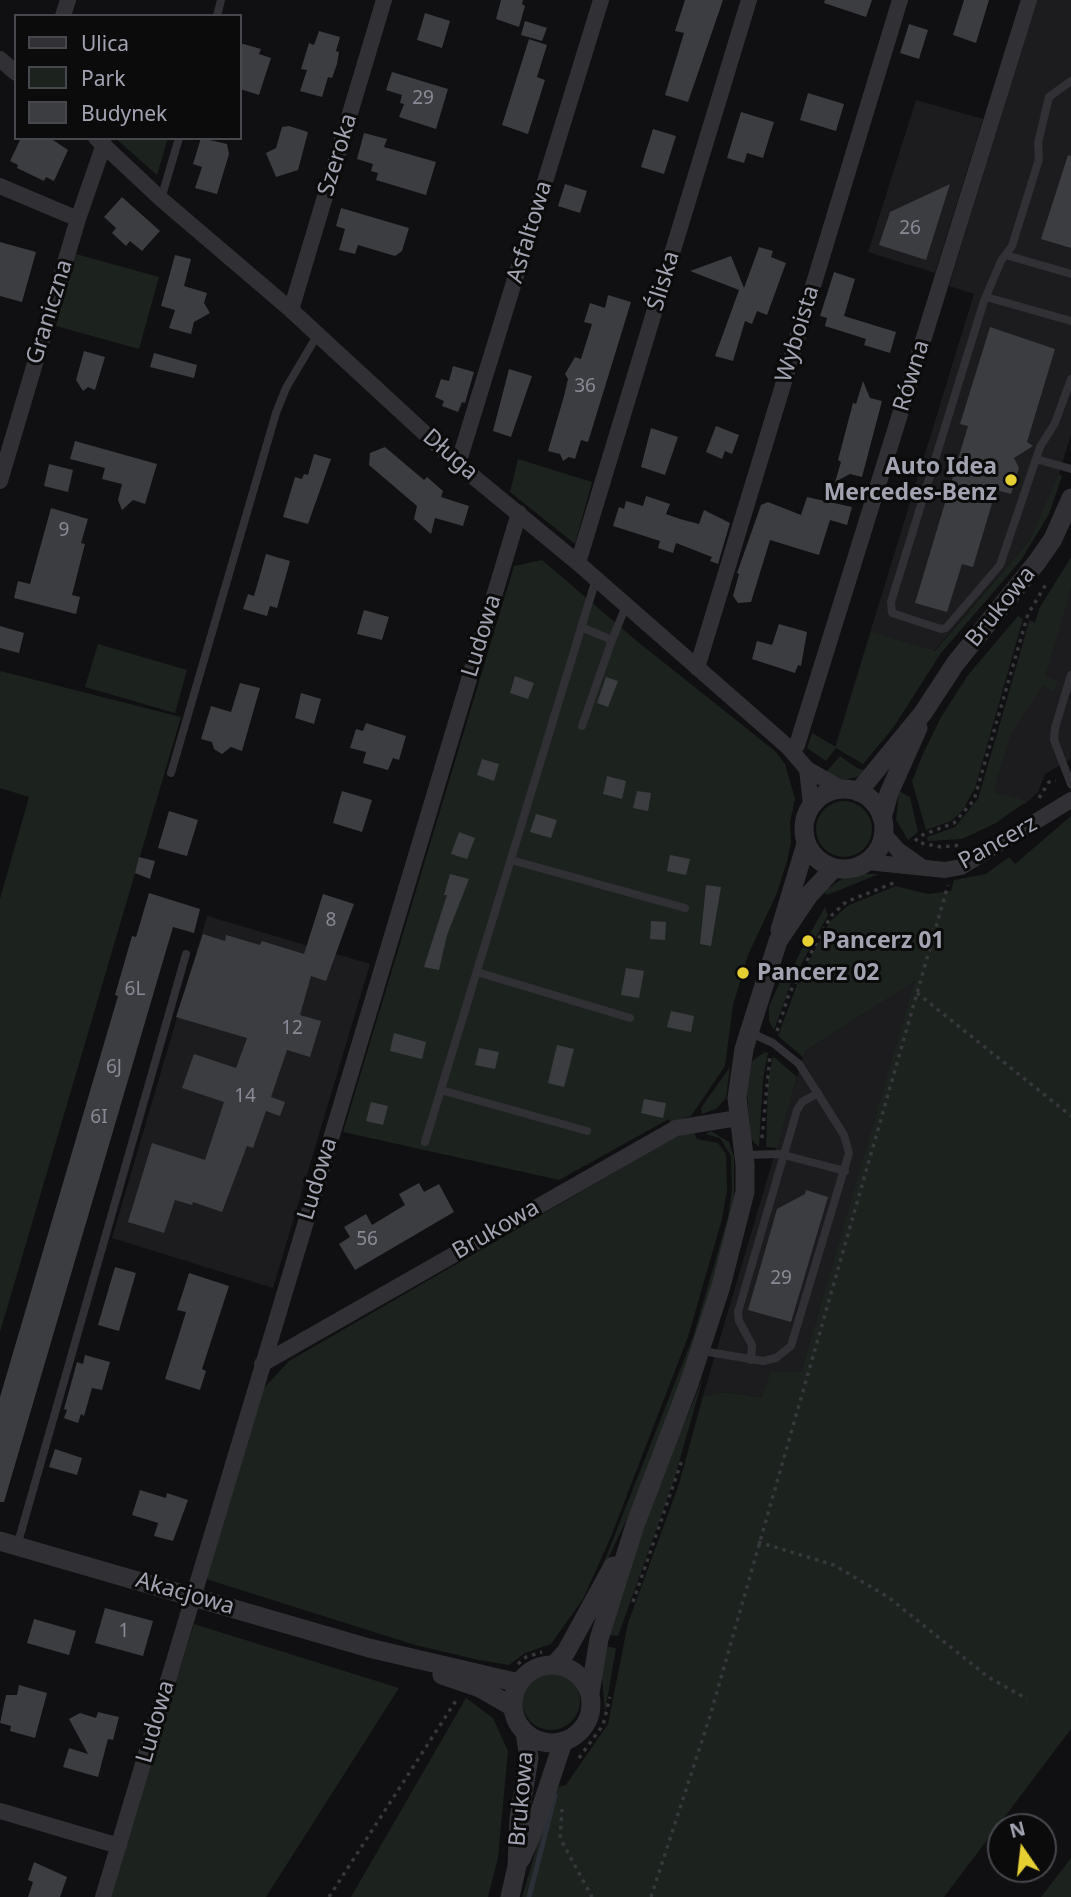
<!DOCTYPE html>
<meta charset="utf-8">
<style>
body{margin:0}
#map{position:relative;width:1071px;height:1897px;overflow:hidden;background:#100f11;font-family:"Noto Sans",sans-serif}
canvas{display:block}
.legend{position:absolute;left:14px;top:14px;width:228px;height:126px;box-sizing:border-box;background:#0b0b0c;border:2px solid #47484e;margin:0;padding:9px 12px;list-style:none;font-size:21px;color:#a1a3b1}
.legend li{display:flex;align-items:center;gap:14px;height:35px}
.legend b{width:35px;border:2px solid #47484e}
.north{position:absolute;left:987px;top:1813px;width:70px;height:70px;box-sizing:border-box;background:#0b0b0c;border:2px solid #47484e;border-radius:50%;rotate:346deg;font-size:19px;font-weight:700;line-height:28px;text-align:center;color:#a1a3b1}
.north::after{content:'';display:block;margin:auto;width:24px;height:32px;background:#e6cf33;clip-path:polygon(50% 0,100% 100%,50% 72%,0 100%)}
</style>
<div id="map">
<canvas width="1071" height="1897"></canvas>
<ul class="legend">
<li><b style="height:9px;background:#313135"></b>Ulica</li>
<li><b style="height:19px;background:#1c231e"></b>Park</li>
<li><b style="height:19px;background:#3c3d41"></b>Budynek</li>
</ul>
<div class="north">N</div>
</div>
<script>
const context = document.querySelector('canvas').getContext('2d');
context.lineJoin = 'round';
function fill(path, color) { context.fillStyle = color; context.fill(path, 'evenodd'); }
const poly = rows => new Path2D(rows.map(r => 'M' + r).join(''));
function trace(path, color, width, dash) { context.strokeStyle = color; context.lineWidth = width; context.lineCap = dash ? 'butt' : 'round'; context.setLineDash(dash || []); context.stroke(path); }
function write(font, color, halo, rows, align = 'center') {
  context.font = font + ' "Noto Sans",sans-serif'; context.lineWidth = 6; context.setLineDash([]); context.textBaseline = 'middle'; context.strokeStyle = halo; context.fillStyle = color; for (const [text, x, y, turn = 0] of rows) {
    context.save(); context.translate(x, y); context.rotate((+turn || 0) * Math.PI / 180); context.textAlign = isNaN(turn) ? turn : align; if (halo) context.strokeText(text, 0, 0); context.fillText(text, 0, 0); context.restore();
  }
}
fill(poly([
 [1037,0,1071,0,1071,435,1053,493,1030,540,846,753,835,747,974,294,949,286],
 [916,100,983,119,935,273,868,252],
 [1071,557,1071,759,1045,774,1038,792,1025,804,981,791,1029,620,1035,622,1040,607],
 [207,916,370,964,273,1288,112,1238],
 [916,980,801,1372,763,1397,724,1392,703,1396,805,1051]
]), '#1c1c1e');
fill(poly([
 [115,138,168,138,157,175],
 [76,254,159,277,139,349,56,326],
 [518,459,592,482,575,544,510,492],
 [1059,474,1062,476,1049,514,1021,560,941,653,893,728,863,764,836,748,826,761,807,748,812,733,836,747,871,632,935,651,1030,540],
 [1071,558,1071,588,1045,676,1057,681,1054,692,1043,685,1011,733,993,792,1027,801,996,823,962,839,928,841,927,837,955,827,978,799,1030,621,1035,623,1040,607],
 [542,560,638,642,775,751,785,764,795,799,790,822,791,842,787,861,777,893,748,955,733,1005,725,1066,691,1116,670,1123,669,1119,559,1180,343,1132,514,566],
 [1018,616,1023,619,975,788,963,810,951,821,926,830,912,781,923,754,941,717,968,675],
 [98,644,187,670,175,713,85,687],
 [0,671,181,717,0,1332,0,899,29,797,0,788],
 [840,756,857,768,866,771,857,777,842,780,826,772],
 [899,791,910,797,918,832,908,840,896,820],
 '816 829a28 28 0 1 1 56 0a28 28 0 1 1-56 0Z',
 [1071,816,1071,1729,944,1897,522,1897,554,1788,566,1785,608,1724,628,1623,679,1484,703,1396,724,1392,762,1397,771,1372,801,1372,915,981,805,1051,803,1057,778,1036,798,982,830,921,849,905,896,886,928,894,951,891,954,880,986,874,1009,857,1015,864],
 [862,874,879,874,827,895,823,892,843,878],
 [825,907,828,915,791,983,774,1030,769,1021,769,1006,788,964,793,967,805,943,808,945,811,938,808,937],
 [765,1052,768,1053,763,1079,759,1147,751,1139,747,1094,752,1061],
 [773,1056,797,1077,777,1148,766,1147,768,1079],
 [730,1067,726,1098,716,1109,702,1114,701,1108],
 [711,1131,729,1142,734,1157,734,1197,723,1249,681,1384,630,1512,591,1595,693,1337,728,1217,732,1190,731,1156,720,1138,705,1134],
 [694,1132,697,1139,718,1143,726,1154,727,1191,722,1219,688,1337,610,1539,583,1599,551,1644,525,1653,509,1665,479,1660,415,1645,206,1579,262,1390,289,1361,681,1134],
 [703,1378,674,1480,618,1636,607,1635,637,1537],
 [194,1624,399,1688,266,1897,109,1897],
 [604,1646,616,1648,605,1712,601,1668],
 '522 1701a29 29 0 1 1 58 0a29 29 0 1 1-58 0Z',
 [466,1698,493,1718,508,1751,498,1858,488,1897,351,1897],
 [1071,1858,1071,1897,1041,1897]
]), '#1c231e');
trace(poly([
 [529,1897,555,1796]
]), '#2b2f37', 5);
fill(poly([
 [501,0,523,0,522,4,525,6,519,27,496,19],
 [685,0,723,0,688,102,665,95,684,33,675,31],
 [825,0,872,0,866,17,824,3],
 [964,0,989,0,976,43,953,35],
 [425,13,450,21,442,48,417,40],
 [525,21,547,28,542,41,521,35],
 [909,24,928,30,919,59,900,53],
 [319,31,340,37,336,51,339,52,337,64,332,78,328,77,322,97,300,91,307,70,301,69,309,43,314,45],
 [529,39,547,45,537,77,545,80,528,134,502,125],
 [240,43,261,49,259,54,271,58,259,95,240,89],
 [392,72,448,89,436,129,399,117,404,104,400,103,402,95,386,90],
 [808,93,844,104,836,131,800,120],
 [741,112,774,122,763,158,747,153,744,163,727,158],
 [289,126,308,132,298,170,276,177,266,153,276,148,282,127],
 [653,129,676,136,664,174,641,167],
 [364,133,387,139,384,147,436,162,426,195,376,180,378,173,371,171,373,164,357,159],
 [21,138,50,138,68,150,54,181,46,177,44,181,17,168,18,165,10,161],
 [201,138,227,144,229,154,217,194,195,188,202,167,193,164],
 [1068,155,1071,156,1071,248,1041,239],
 [565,184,587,191,580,213,558,206],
 [950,184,926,260,879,245,890,212],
 [122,197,160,231,142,251,130,241,126,246,112,233,116,228,104,217],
 [341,208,409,228,402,251,395,256,358,245,355,254,339,250,345,229,336,226],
 [0,242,36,252,22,302,0,296],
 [759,247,773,251,771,257,786,263,767,315,757,311,752,324,745,321,733,361,715,356,739,290,690,271,731,256,744,288],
 [175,255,191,259,184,286,207,293,204,303,210,313,194,322,191,334,169,328,175,310,161,306],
 [834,272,855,279,844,316,896,332,890,353,864,345,866,339,825,326,827,318,820,316],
 [608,295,631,302,588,442,581,440,575,459,569,457,563,461,560,454,548,451,564,396,568,379,565,374,575,357,581,359,592,324,584,322,590,303,605,308],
 [990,327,1055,349,1027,442,1033,446,1014,458,1019,468,1011,494,996,490,973,567,962,564,947,612,915,603,968,426,960,424],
 [84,351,105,357,95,390,88,387,83,391,76,380],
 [154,353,197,365,194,378,150,367],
 [453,366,474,372,465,403,462,402,458,412,442,406,444,401,435,397,441,379,449,381],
 [509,369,532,376,511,437,493,431],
 [863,381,870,398,882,401,862,477,850,474,835,482,841,462,838,460,853,403,856,404],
 [716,426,739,435,732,454,725,451,722,459,706,452],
 [651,428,678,437,665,475,641,467],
 [75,441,157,464,145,504,133,500,122,510,118,500,122,484,102,479,105,468,70,459],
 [385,447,424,480,427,477,443,491,441,497,469,506,463,526,435,518,431,534,414,519,417,506,369,465,370,453],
 [314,454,331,459,308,524,283,517,295,477,302,479,304,474,308,475],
 [49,464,73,470,68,492,44,486],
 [646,496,670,504,666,514,680,519,699,524,704,510,730,523,718,564,710,561,712,557,676,543,673,553,658,548,660,541,613,526,619,507,624,509,626,501,643,506],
 [807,497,852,507,847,525,830,520,819,555,770,540,751,602,738,603,733,596,739,574,737,573,761,505,768,502,801,515],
 [51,508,88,519,81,543,85,544,72,595,80,597,76,614,14,598,18,581,30,584],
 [266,554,290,561,277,608,270,606,267,616,243,609,248,594,254,596],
 [364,610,389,617,382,640,357,634],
 [779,624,807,632,801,666,798,665,795,673,752,659,757,641,772,645],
 [0,626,24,633,19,653,0,648],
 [515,676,534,683,528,699,510,693],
 [606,677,618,681,608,707,597,703],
 [240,683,260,688,242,751,231,747,222,754,214,749,212,742,201,739,211,706,231,712],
 [301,693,321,699,314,724,295,718],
 [366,723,406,736,399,760,393,758,388,770,363,763,366,752,350,748,356,729,363,731],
 [482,759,499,764,494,781,477,775],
 [607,776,626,781,622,799,603,794],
 [342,791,372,800,362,832,333,823],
 [637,791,651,793,648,811,633,808],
 [169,811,198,820,187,856,158,848],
 [536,814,557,820,551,838,530,832],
 [459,832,475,838,467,859,451,854],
 [670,855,690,859,686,875,667,871],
 [139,857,155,861,150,879,135,873],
 [450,874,469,879,447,935,439,970,424,967,447,895,444,895],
 [706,885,721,887,711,946,700,944],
 [149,893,200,909,194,933,173,927,4,1502,0,1502,0,1397,118,996,115,995,132,936,136,937],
 [323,894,354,904,326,981,311,976,300,1015,321,1021,310,1057,287,1050,271,1097,285,1102,280,1116,266,1111,253,1148,247,1146,222,1212,193,1202,192,1205,175,1200,164,1233,128,1222,152,1143,205,1160,224,1102,182,1088,194,1054,236,1068,247,1038,176,1017,203,934,225,941,226,935,260,945,262,941,304,954],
 [651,921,666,922,665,940,650,939],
 [626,968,644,971,639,998,621,995],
 [671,1011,694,1016,691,1032,667,1027],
 [394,1033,426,1042,422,1059,390,1051],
 [557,1045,574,1049,564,1087,548,1083],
 [479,1048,499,1052,495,1069,475,1065],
 [644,1099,666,1103,663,1118,641,1113],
 [371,1102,388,1106,383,1125,366,1121],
 [419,1183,424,1192,439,1184,454,1212,355,1270,339,1244,350,1237,344,1227,366,1214,372,1225,400,1208,405,1205,399,1194],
 [806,1190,828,1197,791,1322,748,1310,777,1209,805,1194],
 [115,1267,136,1273,119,1331,98,1325],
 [189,1273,229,1286,202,1369,206,1371,200,1390,165,1379,186,1312,177,1310],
 [85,1355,110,1362,102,1390,92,1388,84,1416,81,1414,78,1423,64,1418,67,1410,64,1409,77,1362,83,1364],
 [55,1449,82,1458,77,1475,49,1467],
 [140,1490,166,1498,167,1493,188,1500,173,1541,154,1536,158,1523,132,1515],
 [105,1608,153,1621,143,1656,95,1643],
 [34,1619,76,1631,69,1655,27,1643],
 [19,1685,47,1693,35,1738,10,1731,11,1726,0,1723,6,1695,17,1695],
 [98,1712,119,1717,113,1740,108,1739,98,1777,63,1767,69,1748,88,1754,69,1719,80,1713,96,1718],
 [34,1862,67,1877,60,1897,28,1897,33,1882,28,1880]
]), '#3c3d41');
trace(poly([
 [1039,798,1049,782,1056,781],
 [915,841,920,836,954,823,974,800,1028,614,1048,581],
 [921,843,941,847,961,845],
 [917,993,1071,1116],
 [777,1031,789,994,831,916,846,902,896,882],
 [762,1138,770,1055],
 [758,1542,834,1565,888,1597,988,1677,1027,1699],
 [633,1602,682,1460],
 [518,1664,526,1657,542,1652],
 [579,1758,603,1725,610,1697],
 [562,1809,560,1838,592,1897],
 [329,1897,457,1699],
 [651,1897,710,1716,948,885]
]), '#37373c', 3.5, [3.5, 5]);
trace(poly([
 [217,16,221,0],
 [1071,81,1049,97,1038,143,1039,159,1012,246,1001,261,984,301,891,602,892,613,941,629,946,628,1000,565,1040,447,1055,423,1071,379],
 [161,199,179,138],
 [1006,255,1071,274],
 [986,297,1071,321],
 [1036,459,1071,469],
 [581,627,612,640,626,606],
 [1071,675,1055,728,1054,740,1071,784],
 [582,726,612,640],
 [171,773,276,413,286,388,318,334],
 [511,860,685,908],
 [477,972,630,1018],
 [441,1090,587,1131],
 [425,1142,596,579],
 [744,1155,780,1154,845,1171],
 [702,1351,763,1361,776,1358,791,1346,849,1153,844,1135,799,1064,773,1043,749,1032],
 [751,1360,752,1345,739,1321,738,1312,797,1110,802,1102,818,1093],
 [17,1546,186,954]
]), '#313135', 8);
trace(poly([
 [63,16,68,0],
 [0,59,16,73],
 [96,138,161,199,291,310,458,464,578,563,788,747,807,769,842,789],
 [0,186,78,219],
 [291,310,384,0],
 [458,464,601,0],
 [0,481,78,219,104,144],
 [578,563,749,0],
 [697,668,900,0],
 [792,751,797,745,1029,0],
 [807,769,811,805],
 [883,833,898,850,922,867],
 [867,862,945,870,961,867,1071,800],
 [262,1364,676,1128,738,1118],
 [0,1811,119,1846],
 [103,1897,519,513]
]), '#313135', 16);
trace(poly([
 '804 829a40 40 0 1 1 80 0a40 40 0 1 1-80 0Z',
 [858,792,923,713,955,664,1037,562,1053,539,1071,498],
 [882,818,889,793,918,728],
 [780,930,806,844],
 [0,1541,369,1648,519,1683],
 [555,1664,566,1652,613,1566],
 '513 1704a39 39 0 1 1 78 0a39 39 0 1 1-78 0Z',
 [442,1675,480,1688,513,1707],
 [590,1693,599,1639,635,1525,689,1384,721,1286,745,1192,745,1164,737,1098,744,1049,778,941,809,895,834,868],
 [521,1859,534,1829,563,1742],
 [510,1897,517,1866,519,1818,529,1758,525,1732]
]), '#313135', 19);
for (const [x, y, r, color] of [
 [1011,480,7,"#e6cf33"],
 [808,941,7,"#e6cf33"],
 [743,973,7,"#e6cf33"]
]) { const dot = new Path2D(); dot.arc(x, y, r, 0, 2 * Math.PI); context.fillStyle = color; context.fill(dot); trace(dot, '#0b0b0c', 2.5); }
write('19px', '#888a95', null, [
 ["29",423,99],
 ["26",910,229],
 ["36",585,387],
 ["9",64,531],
 ["8",331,921],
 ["6L",135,990],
 ["12",292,1029],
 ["6J",114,1068],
 ["14",245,1097],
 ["6I",99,1118],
 ["56",367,1240],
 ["29",781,1279],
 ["1",124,1632]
]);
write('23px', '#a1a3b1', '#0b0b0c', [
 ["Szeroka",338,155,-73],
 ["Asfaltowa",530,232,-73],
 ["Śliska",664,281,-73],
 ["Graniczna",50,312,-73],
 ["Wyboista",798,334,-73],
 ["Równa",912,376,-73],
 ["Długa",450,455,41],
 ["Brukowa",1001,607,-51],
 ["Ludowa",482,636,-73],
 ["Pancerz",998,843,-29],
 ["Ludowa",318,1179,-73],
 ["Brukowa",496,1230,-30],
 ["Akacjowa",185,1594,16],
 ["Ludowa",156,1722,-74],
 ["Brukowa",522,1799,-85]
]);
write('bold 23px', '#a1a3b1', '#0b0b0c', [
 ["Auto Idea",997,467,"right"],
 ["Mercedes-Benz",997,493,"right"],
 ["Pancerz 01",822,941],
 ["Pancerz 02",757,973]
], 'left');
</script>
